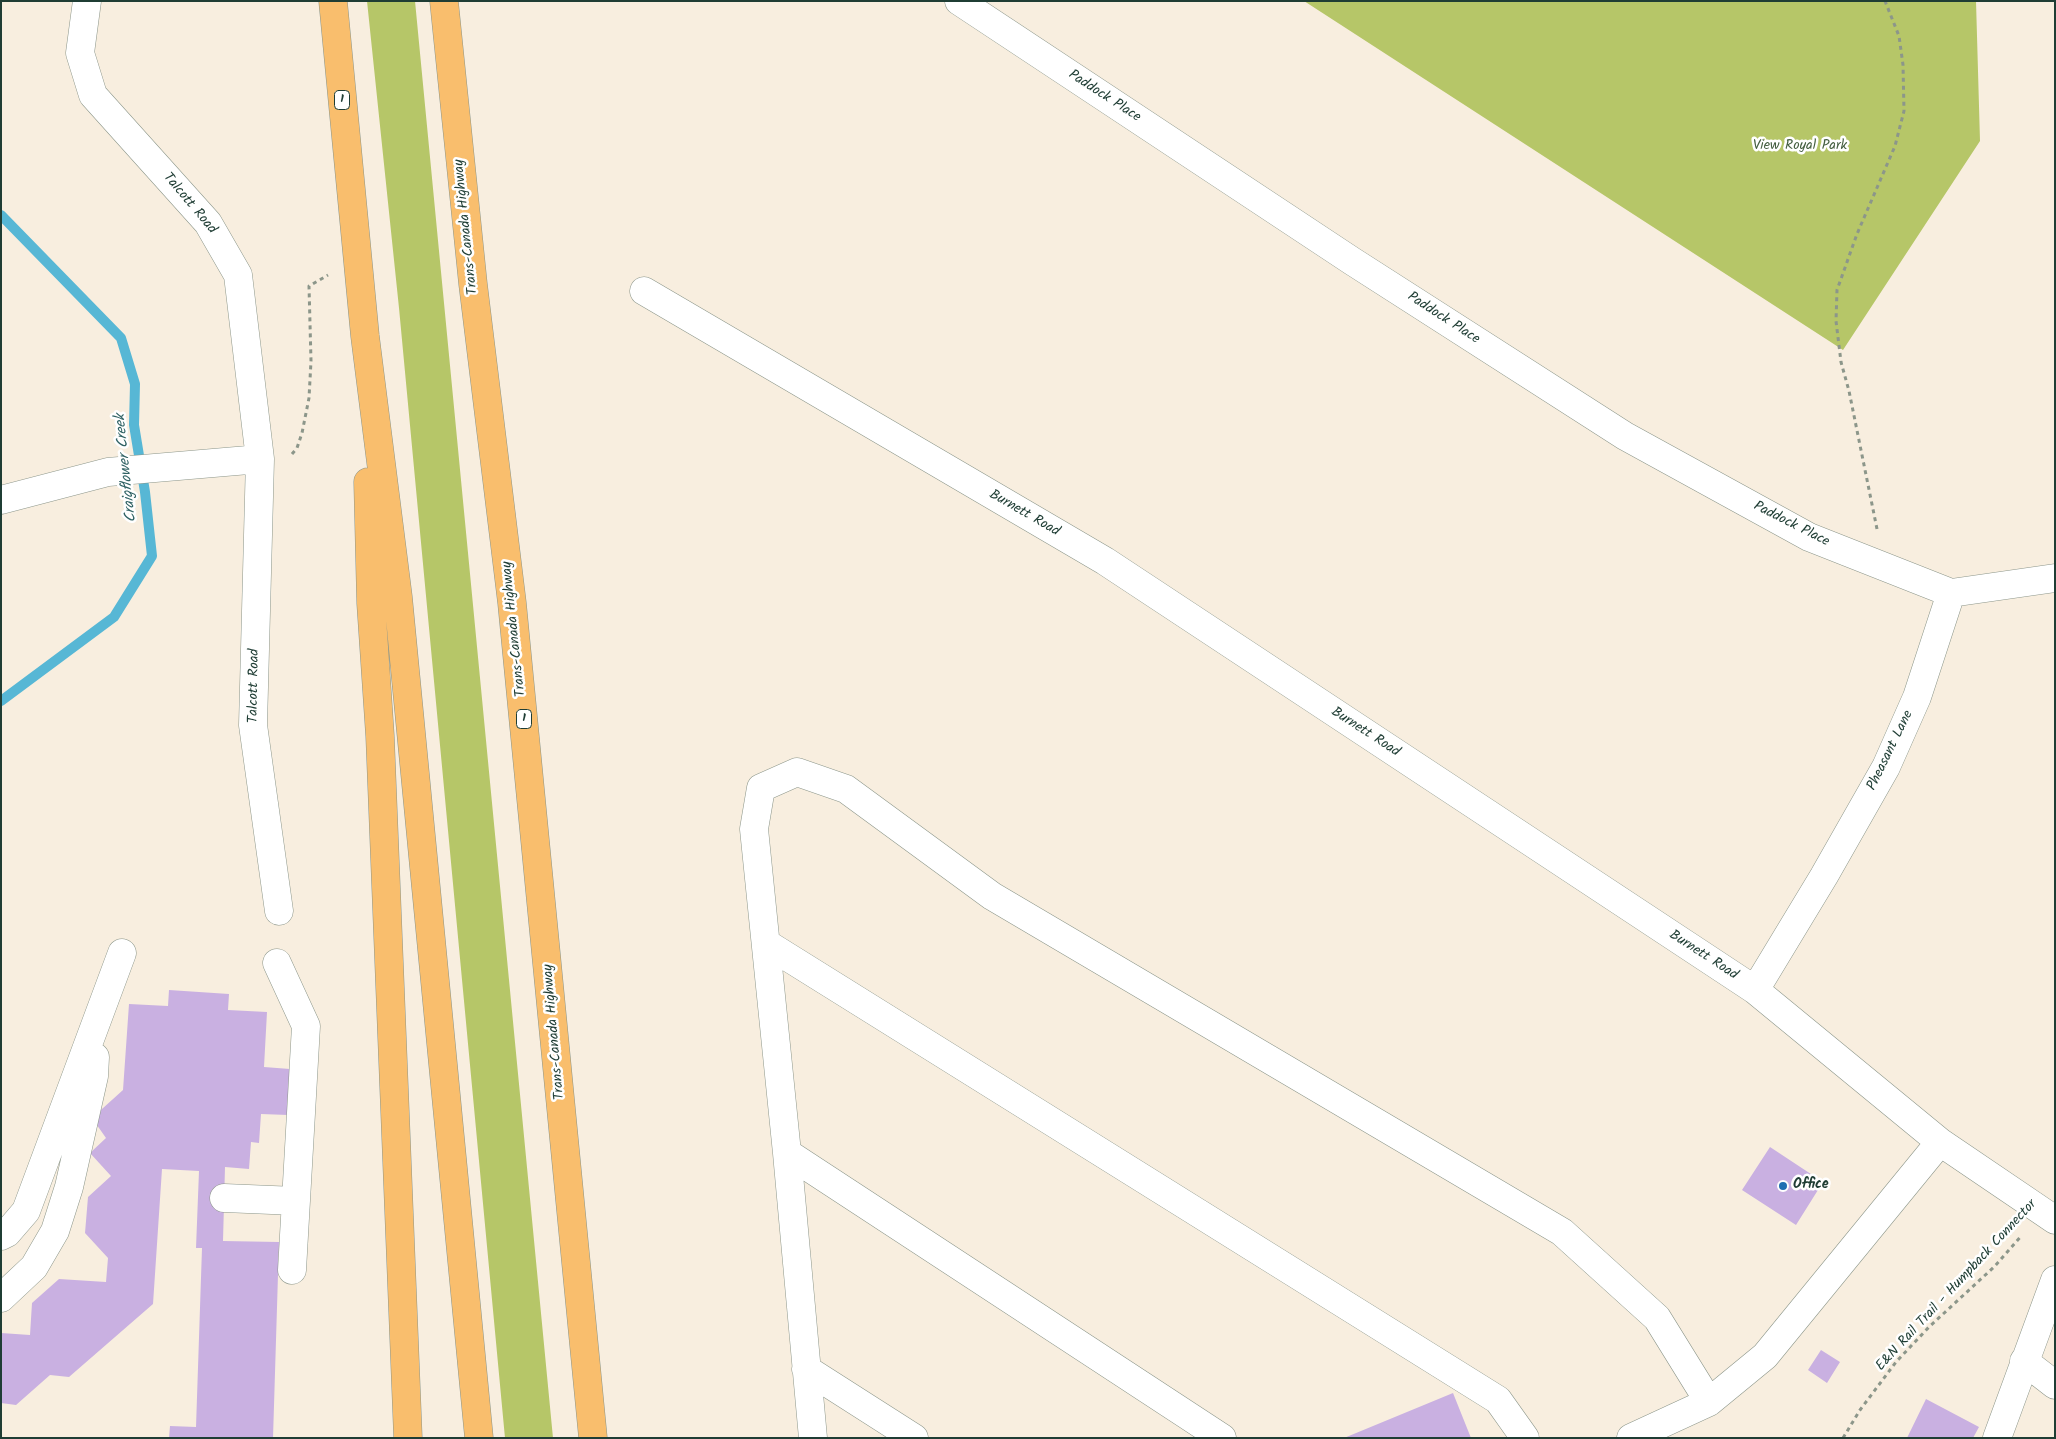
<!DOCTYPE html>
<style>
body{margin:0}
#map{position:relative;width:2056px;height:1439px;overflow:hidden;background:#f8eedf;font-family:Kalam,sans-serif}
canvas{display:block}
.frame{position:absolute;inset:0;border:2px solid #1f3d34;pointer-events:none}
</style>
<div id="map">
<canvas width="2056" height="1439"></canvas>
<div class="frame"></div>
</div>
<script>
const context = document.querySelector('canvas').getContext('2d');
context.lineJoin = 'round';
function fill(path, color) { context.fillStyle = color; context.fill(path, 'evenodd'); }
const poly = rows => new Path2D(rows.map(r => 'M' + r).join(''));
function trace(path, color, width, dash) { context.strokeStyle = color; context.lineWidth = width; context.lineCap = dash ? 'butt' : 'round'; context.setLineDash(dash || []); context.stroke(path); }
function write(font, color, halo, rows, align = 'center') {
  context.font = font + ' Kalam,sans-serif'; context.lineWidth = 5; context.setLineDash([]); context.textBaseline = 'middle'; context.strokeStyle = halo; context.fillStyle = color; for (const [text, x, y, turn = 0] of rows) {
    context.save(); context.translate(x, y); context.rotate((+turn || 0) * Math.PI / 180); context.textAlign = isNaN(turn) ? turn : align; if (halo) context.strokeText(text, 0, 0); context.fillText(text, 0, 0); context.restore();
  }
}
fill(poly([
 [367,1,415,1,553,1438,505,1438,399,308],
 [1304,1,1976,1,1980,141,1843,350]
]), '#b6c668');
trace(poly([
 [1,215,121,338,135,384,134,425,145,492,152,556,114,617,1,701]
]), '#57b7d5', 10);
fill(poly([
 [169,990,229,994,228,1010,267,1012,264,1067,290,1069,288,1115,261,1114,259,1143,251,1142,249,1169,225,1167,223,1241,279,1242,273,1438,169,1438,170,1426,196,1427,202,1248,196,1248,199,1171,162,1169,153,1304,69,1377,50,1375,16,1405,1,1403,1,1333,30,1335,32,1303,59,1279,106,1282,108,1258,85,1233,88,1197,111,1176,90,1153,106,1138,92,1118,123,1090,129,1004,168,1006],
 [1770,1147,1823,1182,1796,1225,1742,1190],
 [1821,1350,1840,1362,1827,1383,1808,1370],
 [1453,1393,1471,1438,1344,1438],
 [1926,1399,1979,1427,1973,1438,1907,1438]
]), '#c9b0e1');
const minor = poly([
 [87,1,80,53,93,95,208,223,238,275,260,459,253,725,279,911],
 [959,1,1352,261,1625,436,1809,537,1951,593],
 [644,291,1105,561,1755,990,1940,1142,2055,1220],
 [1,500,108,472,260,459],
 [767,944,1498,1400,1525,1438],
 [277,963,306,1026,292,1270],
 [1755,990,1824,876,1886,767,1917,697,1951,593,2055,578],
 [787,1153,1222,1438],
 [224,1198,296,1201],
 [1,1236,7,1233,26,1211,122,953],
 [1,1298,34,1267,55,1231,69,1187,94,1076,95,1057],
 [2024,1361,2055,1385],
 [806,1369,914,1438],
 [813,1438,787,1153,754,829,761,788,797,772,846,789,992,896,1562,1232,1657,1318,1709,1402],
 [1631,1438,1709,1402,1765,1356,1940,1142],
 [1997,1438,2055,1280]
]);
const highway = poly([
 [333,1,365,336,398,597,479,1438],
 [444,1,473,284,512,603,593,1438],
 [368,482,371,603,380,736,408,1438]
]);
trace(minor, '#8c968a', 29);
trace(highway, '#8c968a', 29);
trace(poly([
 [292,454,297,448,302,433,309,398,311,361,309,286,328,275],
 [1877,529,1849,391,1841,362,1836,321,1837,290,1857,234,1895,146,1904,111,1903,65,1899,36,1885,1],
 [1843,1438,1860,1410,1896,1362,1929,1327,1995,1266,2022,1235]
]), '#8c968a', 3, [4, 4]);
trace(minor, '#fff', 28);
trace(highway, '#f9be6d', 28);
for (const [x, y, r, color] of [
 [1783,1186,5,"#1f6fb2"]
]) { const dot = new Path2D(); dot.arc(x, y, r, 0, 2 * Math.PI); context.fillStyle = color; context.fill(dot); trace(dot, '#fff', 2); }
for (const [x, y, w] of [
 [342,100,15],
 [524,719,15]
]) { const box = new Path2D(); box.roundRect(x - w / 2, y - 9.5, w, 19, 4); context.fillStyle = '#fff'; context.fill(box); trace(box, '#1f3d34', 1); }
write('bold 12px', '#1f3d34', null, [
 ["1",342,100],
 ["1",524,719]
]);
write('14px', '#1f3d34', '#fff', [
 ["Paddock Place",1104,97,33],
 ["Talcott Road",189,204,50],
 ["Trans-Canada Highway",467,227,-96],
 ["Paddock Place",1443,319,33],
 ["Burnett Road",1024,514,30],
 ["Paddock Place",1791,525,27],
 ["Trans-Canada Highway",515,629,-96],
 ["Talcott Road",255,686,-89],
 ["Burnett Road",1365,733,33],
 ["Pheasant Lane",1891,751,-64],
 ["Burnett Road",1703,956,33],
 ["Trans-Canada Highway",555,1032,-95],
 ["E&N Rail Trail - Humpback Connector",1957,1286,-47]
]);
write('14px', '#455f41', '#fff', [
 ["View Royal Park",1800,147]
]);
write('bold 14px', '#1f3d34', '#fff', [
 ["Office",1793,1186]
], 'left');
write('italic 15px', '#306264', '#fff', [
 ["Craigflower Creek",127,468,-96]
]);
</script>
